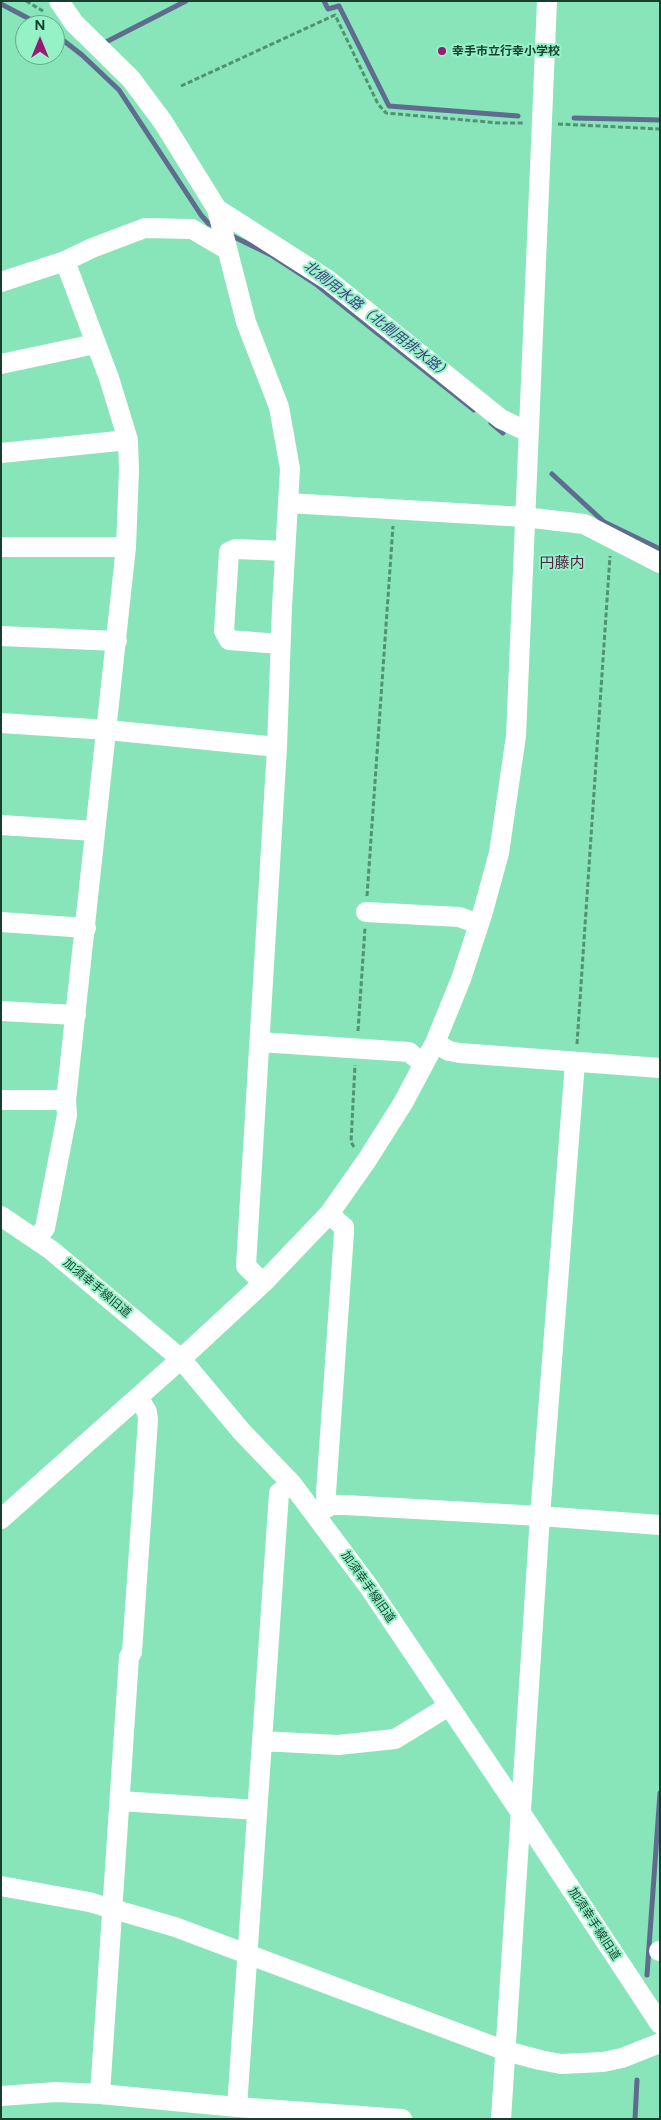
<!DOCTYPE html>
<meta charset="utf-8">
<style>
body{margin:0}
#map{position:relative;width:661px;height:2120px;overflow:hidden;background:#88e4b9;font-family:Figtree,sans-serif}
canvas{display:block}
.frame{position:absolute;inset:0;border:2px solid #183f2e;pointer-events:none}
.north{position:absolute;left:15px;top:15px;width:50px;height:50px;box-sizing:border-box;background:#95f2c6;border:1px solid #63aa89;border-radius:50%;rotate:0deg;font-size:14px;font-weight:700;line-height:20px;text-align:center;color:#183f2e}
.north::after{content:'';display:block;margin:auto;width:18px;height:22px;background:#971b74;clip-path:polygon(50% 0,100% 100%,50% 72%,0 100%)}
</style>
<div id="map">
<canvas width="661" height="2120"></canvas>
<div class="frame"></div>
<div class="north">N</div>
</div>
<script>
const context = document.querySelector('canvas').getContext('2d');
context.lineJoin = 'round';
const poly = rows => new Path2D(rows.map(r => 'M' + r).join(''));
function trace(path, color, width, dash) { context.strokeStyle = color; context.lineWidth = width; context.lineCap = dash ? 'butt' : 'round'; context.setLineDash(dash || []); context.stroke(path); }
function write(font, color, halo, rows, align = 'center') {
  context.font = font + ' Figtree,"Noto Sans JP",sans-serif'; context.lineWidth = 4; context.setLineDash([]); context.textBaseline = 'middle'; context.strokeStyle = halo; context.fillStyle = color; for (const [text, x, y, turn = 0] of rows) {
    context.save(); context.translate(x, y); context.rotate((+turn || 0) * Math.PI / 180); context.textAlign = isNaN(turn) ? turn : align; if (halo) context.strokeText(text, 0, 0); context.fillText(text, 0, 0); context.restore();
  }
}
trace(poly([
 [324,1,328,9,339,6,389,106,518,116],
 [1,4,41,25],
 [55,34,82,55,119,90,201,215,209,224,216,227],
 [104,43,186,1],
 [574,118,660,120],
 [230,235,271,255,317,285,474,410],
 [491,423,503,433],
 [552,474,604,522,660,549],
 [647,1975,660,1793],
 [635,2119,637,2080]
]), '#5f6c8f', 5);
trace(poly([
 [26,1,43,11],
 [181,86,335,15,378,104,386,113,499,123,524,123],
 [558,124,660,129],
 [367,896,393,526],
 [358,1031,365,928],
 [577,1044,610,556],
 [354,1147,351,1142,355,1065]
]), '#509274', 3, [5, 2.5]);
trace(poly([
 [59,1,74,23,131,79,163,122,217,209,246,322,279,407,290,469,282,607,277,747,246,1266,263,1283],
 [217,209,328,280,501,419,528,432],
 [1,282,65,261,92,248,145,228,192,229,226,249],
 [1,364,95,344],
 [1,453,128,440],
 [288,503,524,517,584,524,660,563],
 [1,547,126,547],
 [1,636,117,641],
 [280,644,229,640,224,631,229,552,236,549,285,551],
 [1,723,108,730,277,747],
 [1,825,95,831],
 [366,912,459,917,479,924],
 [1,922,86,928],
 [1,1011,76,1015],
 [260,1042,409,1052,423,1064],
 [435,1043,449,1051,460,1053,660,1068],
 [1,1100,66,1100],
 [1,1216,51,1250,181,1359,242,1432,292,1484,369,1587,521,1813,660,2024],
 [36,1239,45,1228,67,1115,66,1100,126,547,129,470,128,440,109,378,65,261],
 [327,1507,326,1493,344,1232,344,1227,329,1214],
 [318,1516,322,1510,332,1505,345,1505,540,1516,660,1525],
 [1,1519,181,1359,263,1283,329,1214,367,1160,403,1103,435,1043,461,979,482,915,499,853,516,736,547,1],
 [262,1741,338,1745,395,1739,449,1706],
 [120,1801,257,1810],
 [1,1886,89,1902,175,1927,506,2051,540,2060,561,2064,603,2062,622,2058,660,2043],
 [659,1951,660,1951],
 [100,2094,129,1657,132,1652,148,1420,147,1412,138,1397],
 [1,2096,56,2092,100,2094,237,2107,402,2119],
 [237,2107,279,1493,292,1484],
 [501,2119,540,1516,575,1062]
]), '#fff', 20);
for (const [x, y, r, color] of [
 [442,51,5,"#971b74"]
]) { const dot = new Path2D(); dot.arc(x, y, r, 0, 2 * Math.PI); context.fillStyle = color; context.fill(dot); trace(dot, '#95f2c6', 2); }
write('bold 12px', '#183f2e', '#95f2c6', [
 ["幸手市立行幸小学校",452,51]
], 'left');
write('12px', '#183f2e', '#95f2c6', [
 ["加須幸手線旧道",97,1288,40],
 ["加須幸手線旧道",368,1587,55],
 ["加須幸手線旧道",594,1924,57]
]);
write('italic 14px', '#403b84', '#95f2c6', [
 ["北側用水路（北側用排水路）",377,320,38]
]);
write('15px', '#571d44', '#95f2c6', [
 ["円藤内",562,564]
]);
</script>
